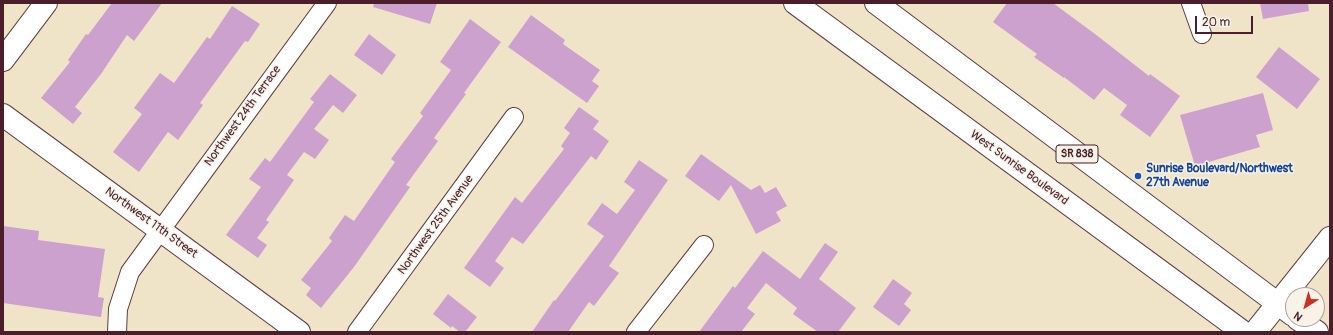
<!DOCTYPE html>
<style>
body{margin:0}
#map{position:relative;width:1333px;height:335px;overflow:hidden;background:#efe4c8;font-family:Pangolin,sans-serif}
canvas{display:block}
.frame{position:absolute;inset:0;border:4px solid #4a1f2b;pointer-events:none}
.north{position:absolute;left:1285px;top:287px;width:40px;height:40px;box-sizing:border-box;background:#f7f3e8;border:1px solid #b29e9c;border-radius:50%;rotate:217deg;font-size:11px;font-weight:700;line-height:16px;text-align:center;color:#4a1f2b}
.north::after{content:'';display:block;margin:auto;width:14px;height:18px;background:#c8321e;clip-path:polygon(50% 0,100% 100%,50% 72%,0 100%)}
.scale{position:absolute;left:1195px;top:16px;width:58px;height:18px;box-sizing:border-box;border:2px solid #4a1f2b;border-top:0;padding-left:5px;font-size:12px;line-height:14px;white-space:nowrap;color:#4a1f2b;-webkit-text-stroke:3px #f7f3e8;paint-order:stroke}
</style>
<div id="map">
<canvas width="1333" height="335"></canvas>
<div class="frame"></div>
<div class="north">N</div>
<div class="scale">20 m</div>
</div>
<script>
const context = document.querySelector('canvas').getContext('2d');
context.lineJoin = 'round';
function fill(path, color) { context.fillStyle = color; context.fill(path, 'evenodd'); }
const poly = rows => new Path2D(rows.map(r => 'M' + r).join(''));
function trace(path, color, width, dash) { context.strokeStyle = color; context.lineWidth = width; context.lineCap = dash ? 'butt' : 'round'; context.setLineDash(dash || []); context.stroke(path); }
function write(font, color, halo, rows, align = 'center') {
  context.font = font + ' Pangolin,sans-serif'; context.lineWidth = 3; context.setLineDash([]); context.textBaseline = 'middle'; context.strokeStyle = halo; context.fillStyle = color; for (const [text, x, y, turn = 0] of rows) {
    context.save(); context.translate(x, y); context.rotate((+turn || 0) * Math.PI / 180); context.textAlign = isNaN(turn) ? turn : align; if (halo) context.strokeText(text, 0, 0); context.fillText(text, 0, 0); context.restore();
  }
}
fill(poly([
 [112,3,162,3,134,41,127,35,101,74,75,107,82,113,73,124,41,98,70,62,68,60,86,34,88,35],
 [374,3,437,3,430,24,373,7],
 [1007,3,1053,3,1095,34,1149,76,1150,74,1180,96,1150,137,1120,115,1127,105,1104,88,1094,100,1064,77,1064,78,1034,57,1037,54,993,22],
 [1260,3,1308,3,1309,11,1263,19],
 [232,6,260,24,248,42,245,41,200,103,203,105,178,140,168,132,139,172,113,152,142,114,134,108,160,73,174,83,207,37,210,39],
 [531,15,565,40,563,44,600,70,592,81,599,86,587,103,508,47],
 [470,19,501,42,464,93,466,94,434,138,438,141,406,185,410,187,354,267,321,308,306,295,311,288,301,280,332,241,329,238,345,215,354,221,395,162,391,159,423,116,420,113,451,70,440,62],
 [369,34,396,55,382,75,354,55],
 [1279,47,1320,79,1297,109,1256,77],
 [330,74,357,95,343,113,333,105,314,129,329,140,315,159,304,152,287,175,294,180,266,220,269,222,257,238,267,245,258,258,226,235,261,187,249,179,265,158,270,162,314,102,310,99],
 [1263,93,1273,130,1256,135,1260,147,1195,166,1180,115],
 [579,107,599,121,593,129,609,141,596,160,591,156,523,244,512,237,495,261,504,268,490,287,464,268,515,197,522,203,564,149,561,146,570,133,564,128],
 [701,154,751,190,760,185,765,193,776,187,787,206,776,212,781,221,756,234,731,185,719,201,685,176],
 [639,160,668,180,609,266,619,273,594,306,589,302,568,332,532,332,554,300,555,301,604,236,587,224,602,203,617,214,635,190,624,182],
 [3,226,39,231,38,240,105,249,98,297,104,298,101,317,3,303],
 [825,243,838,252,819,279,856,308,838,332,818,332,793,314,797,308,766,283,747,308,755,314,741,332,699,332,733,286,735,288,763,251,800,279],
 [893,279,912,293,904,304,911,310,899,326,873,307],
 [448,294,477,317,465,332,460,332,452,326,451,328,433,314]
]), '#cda1ce');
const street = poly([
 [1191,3,1202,34],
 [117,332,118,309,130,272,327,3],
 [357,332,514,117],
 [636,332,704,245]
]);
const secondary = poly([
 [3,60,46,3],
 [3,115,299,332],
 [1255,332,1330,238]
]);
const primary = poly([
 [795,3,1243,332],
 [876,3,1293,315],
 [1298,319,1317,332]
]);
trace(street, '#633d43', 20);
trace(secondary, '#633d43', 24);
trace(primary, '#633d43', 24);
trace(street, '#fff', 18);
trace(secondary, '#fff', 22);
trace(primary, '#fff', 22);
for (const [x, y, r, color] of [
 [1138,176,4,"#1a4fb4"]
]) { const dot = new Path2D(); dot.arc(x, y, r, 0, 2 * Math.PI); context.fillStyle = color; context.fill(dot); trace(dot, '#f7f3e8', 1.5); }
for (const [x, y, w] of [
 [1077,154,42]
]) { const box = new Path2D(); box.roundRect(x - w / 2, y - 9, w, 18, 3); context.fillStyle = '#f7f3e8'; context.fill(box); trace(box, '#4a1f2b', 1); }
write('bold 11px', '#4a1f2b', null, [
 ["SR 838",1077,154]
]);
write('12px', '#4a1f2b', '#f7f3e8', [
 ["Northwest 24th Terrace",243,116,-54],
 ["West Sunrise Boulevard",1019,168,36],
 ["Northwest 11th Street",151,223,36],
 ["Northwest 25th Avenue",436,225,-54]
]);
write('bold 12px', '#164399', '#f7f3e8', [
 ["Sunrise Boulevard/Northwest",1146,169],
 ["27th Avenue",1146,183]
], 'left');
</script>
